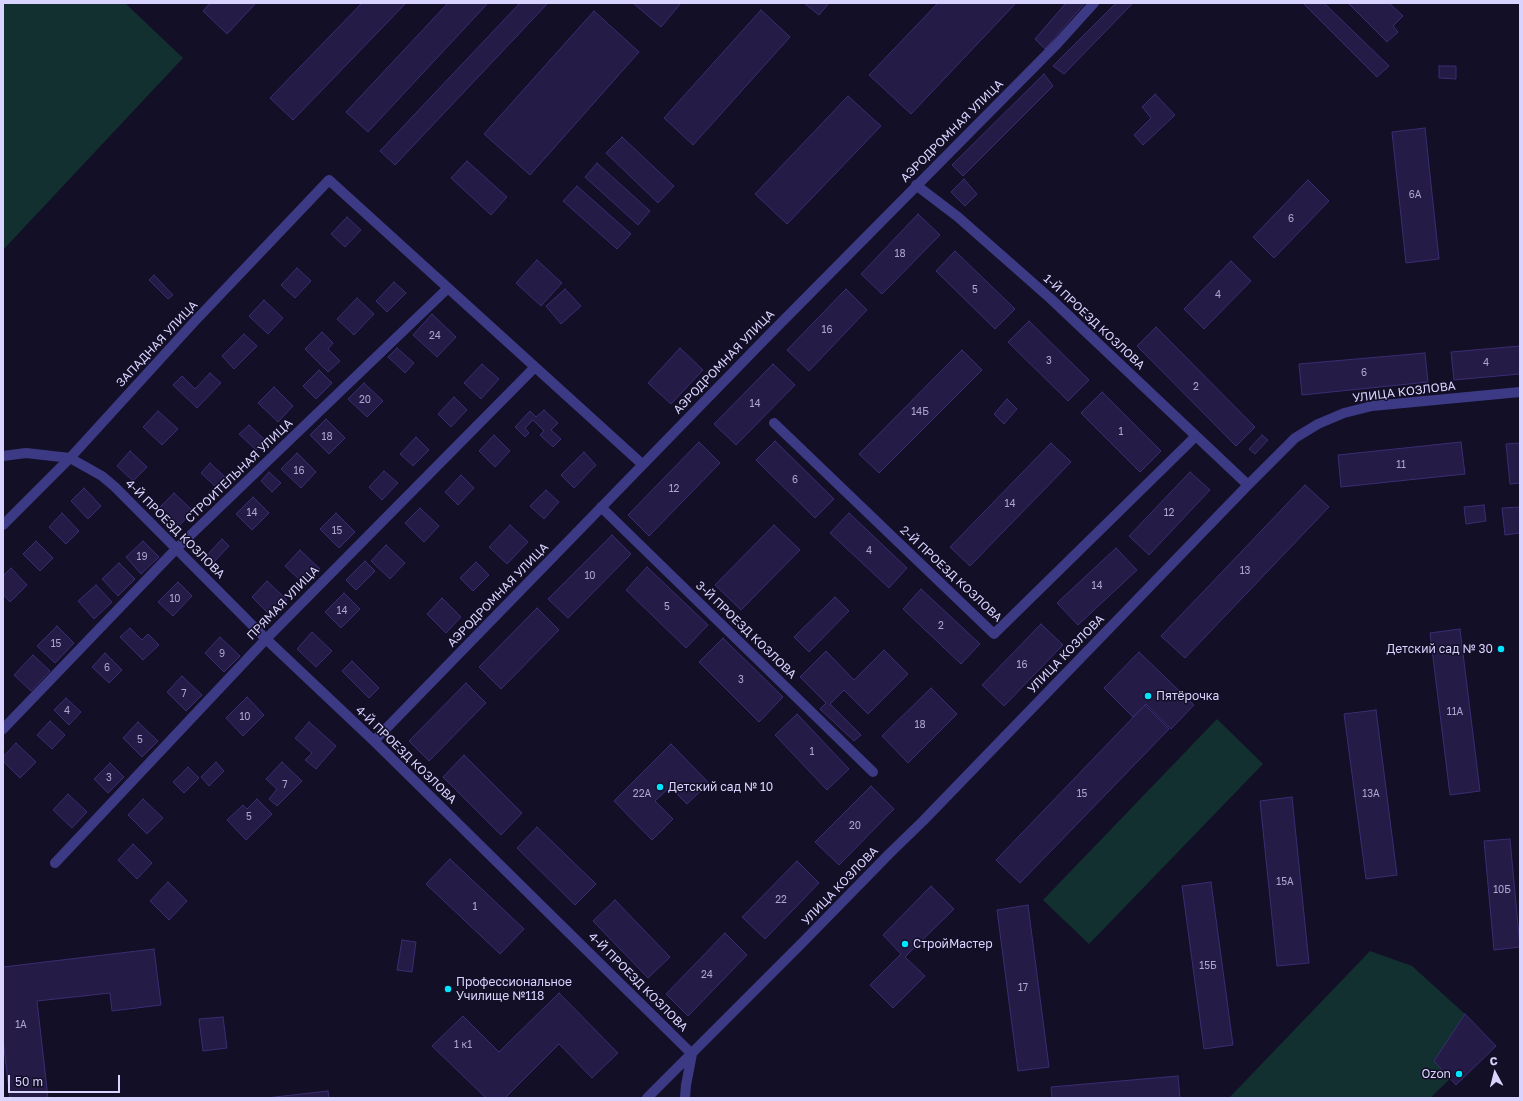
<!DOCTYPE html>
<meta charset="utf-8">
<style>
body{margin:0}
#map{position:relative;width:1523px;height:1101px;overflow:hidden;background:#130f26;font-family:"Golos Text",sans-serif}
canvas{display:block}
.frame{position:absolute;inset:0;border:4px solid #d9d4ff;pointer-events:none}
.north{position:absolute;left:1475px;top:1053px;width:40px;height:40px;-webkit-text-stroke:3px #130f26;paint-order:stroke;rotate:353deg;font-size:11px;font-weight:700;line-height:16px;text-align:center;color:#d9d4ff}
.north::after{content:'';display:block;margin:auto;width:14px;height:18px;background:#d9d4ff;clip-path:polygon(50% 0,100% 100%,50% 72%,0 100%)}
.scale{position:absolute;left:8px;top:1075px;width:112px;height:18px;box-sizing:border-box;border:2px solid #d9d4ff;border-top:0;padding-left:5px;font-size:12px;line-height:14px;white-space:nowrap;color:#d9d4ff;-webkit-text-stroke:3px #130f26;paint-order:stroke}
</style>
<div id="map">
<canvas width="1523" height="1101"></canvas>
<div class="frame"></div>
<div class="north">С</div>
<div class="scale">50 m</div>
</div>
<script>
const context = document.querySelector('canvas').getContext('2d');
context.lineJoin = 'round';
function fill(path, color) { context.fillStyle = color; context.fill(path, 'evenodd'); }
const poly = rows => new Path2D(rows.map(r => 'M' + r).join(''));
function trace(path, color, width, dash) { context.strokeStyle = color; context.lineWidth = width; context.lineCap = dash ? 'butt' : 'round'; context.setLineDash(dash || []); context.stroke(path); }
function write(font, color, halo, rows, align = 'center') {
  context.font = font + ' "Golos Text",sans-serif'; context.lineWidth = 3; context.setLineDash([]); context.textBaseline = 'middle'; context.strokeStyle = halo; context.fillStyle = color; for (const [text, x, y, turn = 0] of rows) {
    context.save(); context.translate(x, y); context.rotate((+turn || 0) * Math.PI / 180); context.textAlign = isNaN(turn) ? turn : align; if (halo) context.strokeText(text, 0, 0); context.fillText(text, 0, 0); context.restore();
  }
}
fill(poly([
 [3,3,125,3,183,58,3,250],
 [1217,719,1263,764,1089,944,1043,900],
 [1370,951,1412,966,1465,1014,1435,1061,1450,1079,1430,1098,1229,1098]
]), '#12302f');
const building = poly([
 [210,3,256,3,227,34,203,11,210,3],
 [362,3,406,3,293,120,270,98,362,3],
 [448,3,488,3,368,132,346,112,448,3],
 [520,3,548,3,395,165,380,151,520,3],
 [633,3,681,3,661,27,633,3],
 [804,3,829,3,819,15,804,3],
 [938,3,1016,3,911,114,869,75,938,3],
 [1066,3,1085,3,1045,49,1035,39,1066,3],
 [1116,3,1133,3,1064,74,1053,66,1116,3],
 [1303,3,1324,3,1389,66,1377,77,1303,3],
 [1348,3,1389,3,1403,16,1393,26,1398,32,1387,42,1348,3],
 [761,10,790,37,693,145,664,118,761,10],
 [594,11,639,52,530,175,484,134,594,11],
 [1439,66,1456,66,1456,79,1439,78,1439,66],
 [1044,74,1053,86,963,176,952,165,1044,74],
 [1155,94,1175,115,1143,145,1134,135,1151,118,1142,107,1155,94],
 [848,96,881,126,787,224,755,194,848,96],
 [1425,128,1439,259,1406,263,1392,132,1425,128],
 [622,137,674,186,658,203,606,153,622,137],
 [467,161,507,197,491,215,451,178,467,161],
 [597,163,650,211,638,225,585,177,597,163],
 [964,179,977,194,965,206,951,192,964,179],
 [1308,180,1329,201,1274,258,1253,237,1308,180],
 [577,186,631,234,617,249,563,201,577,186],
 [918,214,940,235,882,294,861,274,918,214],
 [347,217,361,230,345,247,331,234,347,217],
 [955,251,1015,309,995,329,936,271,955,251],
 [537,260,562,283,541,306,516,283,537,260],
 [1231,261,1251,281,1204,329,1184,309,1231,261],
 [297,268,311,281,295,298,281,285,297,268],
 [154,275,173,295,168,299,149,280,154,275],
 [394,282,406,293,387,312,376,301,394,282],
 [565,289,581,306,561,324,546,306,565,289],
 [846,289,867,310,809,371,787,350,846,289],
 [357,298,374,314,354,335,337,319,357,298],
 [264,300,283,318,268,334,249,316,264,300],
 [432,314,456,337,437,357,413,335,432,314],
 [1029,321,1089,380,1068,401,1008,342,1029,321],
 [1156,327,1255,427,1236,446,1137,346,1156,327],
 [322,332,333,343,328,349,340,361,328,372,305,349,322,332],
 [244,334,257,346,234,369,222,356,244,334],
 [1520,346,1520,374,1454,380,1451,352,1520,346],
 [397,348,414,363,405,373,388,357,397,348],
 [680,348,703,370,671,404,648,383,680,348],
 [962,350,982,370,879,473,859,454,962,350],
 [1425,353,1428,382,1302,395,1299,364,1425,353],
 [482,364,499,379,481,399,464,383,482,364],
 [773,364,795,385,736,445,714,424,773,364],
 [319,370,332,383,316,399,303,386,319,370],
 [210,373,221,383,197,408,173,385,182,376,195,389,210,373],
 [364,383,383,401,367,417,348,399,364,383],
 [274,387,293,406,278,422,258,403,274,387],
 [1102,392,1161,451,1140,472,1081,413,1102,392],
 [454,397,467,410,451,427,438,414,454,397],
 [1007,399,1017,409,1004,424,994,414,1007,399],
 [544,410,558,423,551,430,561,439,553,447,540,435,544,431,533,420,525,428,529,433,525,437,515,427,530,411,536,417,544,410],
 [158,411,178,429,162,445,143,427,158,411],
 [326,419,345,438,329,454,310,435,326,419],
 [249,425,265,440,256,450,239,434,249,425],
 [494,435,510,451,495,467,479,451,494,435],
 [1262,435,1268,440,1255,454,1249,449,1262,435],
 [416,437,429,450,413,466,400,454,416,437],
 [775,441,834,499,815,518,756,460,775,441],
 [699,442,720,463,649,536,628,515,699,442],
 [1461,442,1465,474,1341,487,1338,455,1461,442],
 [1051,443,1071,462,970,566,950,547,1051,443],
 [1520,443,1520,483,1510,484,1506,444,1520,443],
 [130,451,147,467,133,481,117,466,130,451],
 [584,452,596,465,574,488,561,475,584,452],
 [297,453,316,472,301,488,281,469,297,453],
 [210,463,227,479,218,489,201,473,210,463],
 [384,471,398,483,382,500,369,487,384,471],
 [269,472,281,483,272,492,261,481,269,472],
 [1190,472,1210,490,1149,555,1129,536,1190,472],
 [461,475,474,488,458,505,445,492,461,475],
 [1305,485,1329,507,1185,658,1161,636,1305,485],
 [84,488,101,506,88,519,71,501,84,488],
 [546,490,559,502,544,519,530,506,546,490],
 [174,493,193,511,178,527,158,509,174,493],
 [253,497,269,513,252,530,236,514,253,497],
 [1484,505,1486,521,1466,524,1464,507,1484,505],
 [1520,507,1520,533,1505,535,1502,508,1520,507],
 [420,508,439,526,424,542,405,523,420,508],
 [62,513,79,531,66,544,49,527,62,513],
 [336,513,355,532,339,548,320,529,336,513],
 [849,513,907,568,889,588,830,533,849,513],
 [510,525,528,542,507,564,489,547,510,525],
 [774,525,800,550,741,610,715,585,774,525],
 [612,535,631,554,568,618,548,599,612,535],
 [222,539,229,546,214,562,207,555,222,539],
 [36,541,53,558,40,571,23,554,36,541],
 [143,541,159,557,141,574,126,557,143,541],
 [386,545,405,563,390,579,371,561,386,545],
 [1116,548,1137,570,1078,625,1057,603,1116,548],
 [300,550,320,569,304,584,285,566,300,550],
 [365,561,375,571,356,590,346,580,365,561],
 [476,562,489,575,473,591,460,578,476,562],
 [119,563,135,579,118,596,102,579,119,563],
 [647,567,708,625,686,648,626,590,647,567],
 [11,568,27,585,10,602,3,594,3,576,11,568],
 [267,581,287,600,271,616,252,597,267,581],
 [178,582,192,596,173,616,158,602,178,582],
 [96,585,112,602,94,619,78,601,96,585],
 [921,589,980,644,961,664,903,609,921,589],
 [344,593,360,609,341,628,325,612,344,593],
 [835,597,849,611,809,652,794,637,835,597],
 [442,598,461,617,446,633,427,614,442,598],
 [537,608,559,630,501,689,479,667,537,608],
 [1041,624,1063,645,1004,706,982,685,1041,624],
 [57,626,74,643,55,663,37,646,57,626],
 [130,628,142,640,148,634,159,645,143,660,120,637,130,628],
 [1460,629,1480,791,1450,795,1430,633,1460,629],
 [312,632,332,651,316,667,297,649,312,632],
 [220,637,240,656,224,672,205,653,220,637],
 [723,638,783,697,759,722,699,662,723,638],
 [884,650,908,674,868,714,844,690,830,704,861,735,854,741,820,709,826,703,800,677,826,651,854,680,884,650],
 [1139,652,1194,705,1171,729,1146,704,1133,717,1104,688,1139,652],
 [105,653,122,670,109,683,92,667,105,653],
 [33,655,50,671,31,691,14,675,33,655],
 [352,661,379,688,369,698,342,671,352,661],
 [182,676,202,695,186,711,167,692,182,676],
 [466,683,486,703,429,761,409,741,466,683],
 [931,688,957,714,908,763,882,736,931,688],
 [247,697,264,715,243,736,226,718,247,697],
 [66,698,81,712,69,725,54,710,66,698],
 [1145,705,1169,729,1020,883,996,860,1145,705],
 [1376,710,1397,875,1366,879,1344,714,1376,710],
 [797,714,849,769,827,790,775,735,797,714],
 [50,721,65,735,52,749,37,735,50,721],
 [138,722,158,741,142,757,123,738,138,722],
 [309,722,336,746,316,769,305,760,312,753,295,738,309,722],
 [16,743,36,762,20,778,3,761,3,757,16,743],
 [671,744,709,783,687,804,670,787,655,801,673,819,652,840,614,801,671,744],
 [464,755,522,813,501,835,443,777,464,755],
 [216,762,224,771,209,786,201,777,216,762],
 [282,762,302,781,277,806,269,799,277,789,266,779,282,762],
 [110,763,124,777,108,793,94,779,110,763],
 [188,767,199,778,184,793,173,782,188,767],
 [871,786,894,809,839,865,815,842,871,786],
 [68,794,87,812,72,828,53,810,68,794],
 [1292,797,1309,963,1277,966,1260,801,1292,797],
 [143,799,163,818,147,834,128,815,143,799],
 [257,799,272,814,246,840,227,820,243,805,247,809,257,799],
 [537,827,596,884,575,905,517,848,537,827],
 [1510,839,1520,947,1494,950,1484,841,1510,839],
 [133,844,152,863,137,879,118,860,133,844],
 [450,859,524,929,500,954,426,884,450,859],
 [797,861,819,883,765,939,742,917,797,861],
 [168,882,187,901,169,920,150,901,168,882],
 [1211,882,1233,1045,1204,1049,1182,886,1211,882],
 [931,886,954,909,905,957,925,976,893,1008,870,985,901,954,883,935,931,886],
 [615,900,670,957,648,978,593,921,615,900],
 [1028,905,1049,1067,1018,1071,997,910,1028,905],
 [725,933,747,955,688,1016,666,994,725,933],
 [402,940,416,942,412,972,397,970,402,940],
 [154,949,161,1005,112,1011,110,993,37,1001,48,1098,10,1098,3,1040,3,967,154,949],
 [559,993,618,1053,592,1078,559,1044,505,1098,486,1098,432,1046,463,1016,499,1052,559,993],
 [1465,1014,1496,1046,1456,1085,1434,1061,1465,1014],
 [223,1017,227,1048,203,1051,199,1019,223,1017],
 [1178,1076,1180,1098,1052,1098,1051,1087,1178,1076],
 [328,1091,329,1098,266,1098,328,1091]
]);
fill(building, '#241b47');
trace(building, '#3b2d73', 1);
trace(poly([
 [916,185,958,217,1051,299,1248,485],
 [774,423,994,634,1196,436],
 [3,456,26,453,70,458,102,476,115,487,266,639,374,741,692,1054],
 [601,507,873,772],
 [3,525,70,458,194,322,329,180,642,464],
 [3,729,176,549,448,288],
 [374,741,766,338,1057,44,1094,3],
 [55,863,266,639,535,367],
 [647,1098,802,943,890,853,923,821,1248,485,1295,438,1318,424,1344,413,1372,406,1520,392],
 [685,1098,686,1085,692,1054]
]), '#3d3a85', 10);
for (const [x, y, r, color] of [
 [1501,649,4,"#00e5ff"],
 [1148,696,4,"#00e5ff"],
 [660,787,4,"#00e5ff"],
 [905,944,4,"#00e5ff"],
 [448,989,4,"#00e5ff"],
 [1459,1074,4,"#00e5ff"]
]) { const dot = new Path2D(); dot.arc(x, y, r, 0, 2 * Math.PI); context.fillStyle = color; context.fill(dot); trace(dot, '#130f26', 1.5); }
write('10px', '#aca6d1', null, [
 ["6А",1415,195],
 ["6",1291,219],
 ["18",900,254],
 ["5",975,290],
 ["4",1218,295],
 ["16",827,330],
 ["24",435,336],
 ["3",1049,361],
 ["4",1486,363],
 ["6",1364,373],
 ["2",1196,387],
 ["20",365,400],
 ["14",755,404],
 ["14Б",920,412],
 ["1",1121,432],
 ["18",327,437],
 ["11",1401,465],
 ["16",299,471],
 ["6",795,480],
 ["12",674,489],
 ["14",1010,504],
 ["14",252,513],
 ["12",1169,513],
 ["15",337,531],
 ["4",869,551],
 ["19",142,557],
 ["13",1245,571],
 ["10",590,576],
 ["14",1097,586],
 ["10",175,599],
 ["5",667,607],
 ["14",342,611],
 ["2",941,626],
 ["15",56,644],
 ["9",222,654],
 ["16",1022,665],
 ["6",107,668],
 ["3",741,680],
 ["7",184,694],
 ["4",67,711],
 ["11А",1455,712],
 ["10",245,717],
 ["18",920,725],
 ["5",140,740],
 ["1",812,752],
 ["3",109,778],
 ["7",285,785],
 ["22А",642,794],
 ["15",1082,794],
 ["13А",1371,794],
 ["5",249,817],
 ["20",855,826],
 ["15А",1285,882],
 ["10Б",1502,890],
 ["22",781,900],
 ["1",475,907],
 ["15Б",1208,966],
 ["24",707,975],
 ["17",1023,988],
 ["1А",21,1025],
 ["1 к1",463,1045]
]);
write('12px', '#d9d4ff', '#130f26', [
 ["АЭРОДРОМНАЯ УЛИЦА",952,131,-45],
 ["1-Й ПРОЕЗД КОЗЛОВА",1094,322,43],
 ["ЗАПАДНАЯ УЛИЦА",157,344,-47],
 ["АЭРОДРОМНАЯ УЛИЦА",724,362,-46],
 ["УЛИЦА КОЗЛОВА",1404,392,-7],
 ["СТРОИТЕЛЬНАЯ УЛИЦА",239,471,-44],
 ["4-Й ПРОЕЗД КОЗЛОВА",175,529,45],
 ["2-Й ПРОЕЗД КОЗЛОВА",951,574,43],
 ["АЭРОДРОМНАЯ УЛИЦА",498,595,-46],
 ["ПРЯМАЯ УЛИЦА",283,603,-46],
 ["3-Й ПРОЕЗД КОЗЛОВА",746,630,44],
 ["УЛИЦА КОЗЛОВА",1066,654,-46],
 ["4-Й ПРОЕЗД КОЗЛОВА",406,755,44],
 ["УЛИЦА КОЗЛОВА",840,886,-46],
 ["4-Й ПРОЕЗД КОЗЛОВА",638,982,45]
]);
write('12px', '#d9d4ff', '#130f26', [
 ["Детский сад № 30",1493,649,"right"],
 ["Пятёрочка",1156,696],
 ["Детский сад № 10",668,787],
 ["СтройМастер",913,944],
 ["Профессиональное",456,982],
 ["Училище №118",456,996],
 ["Ozon",1451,1074,"right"]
], 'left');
</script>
